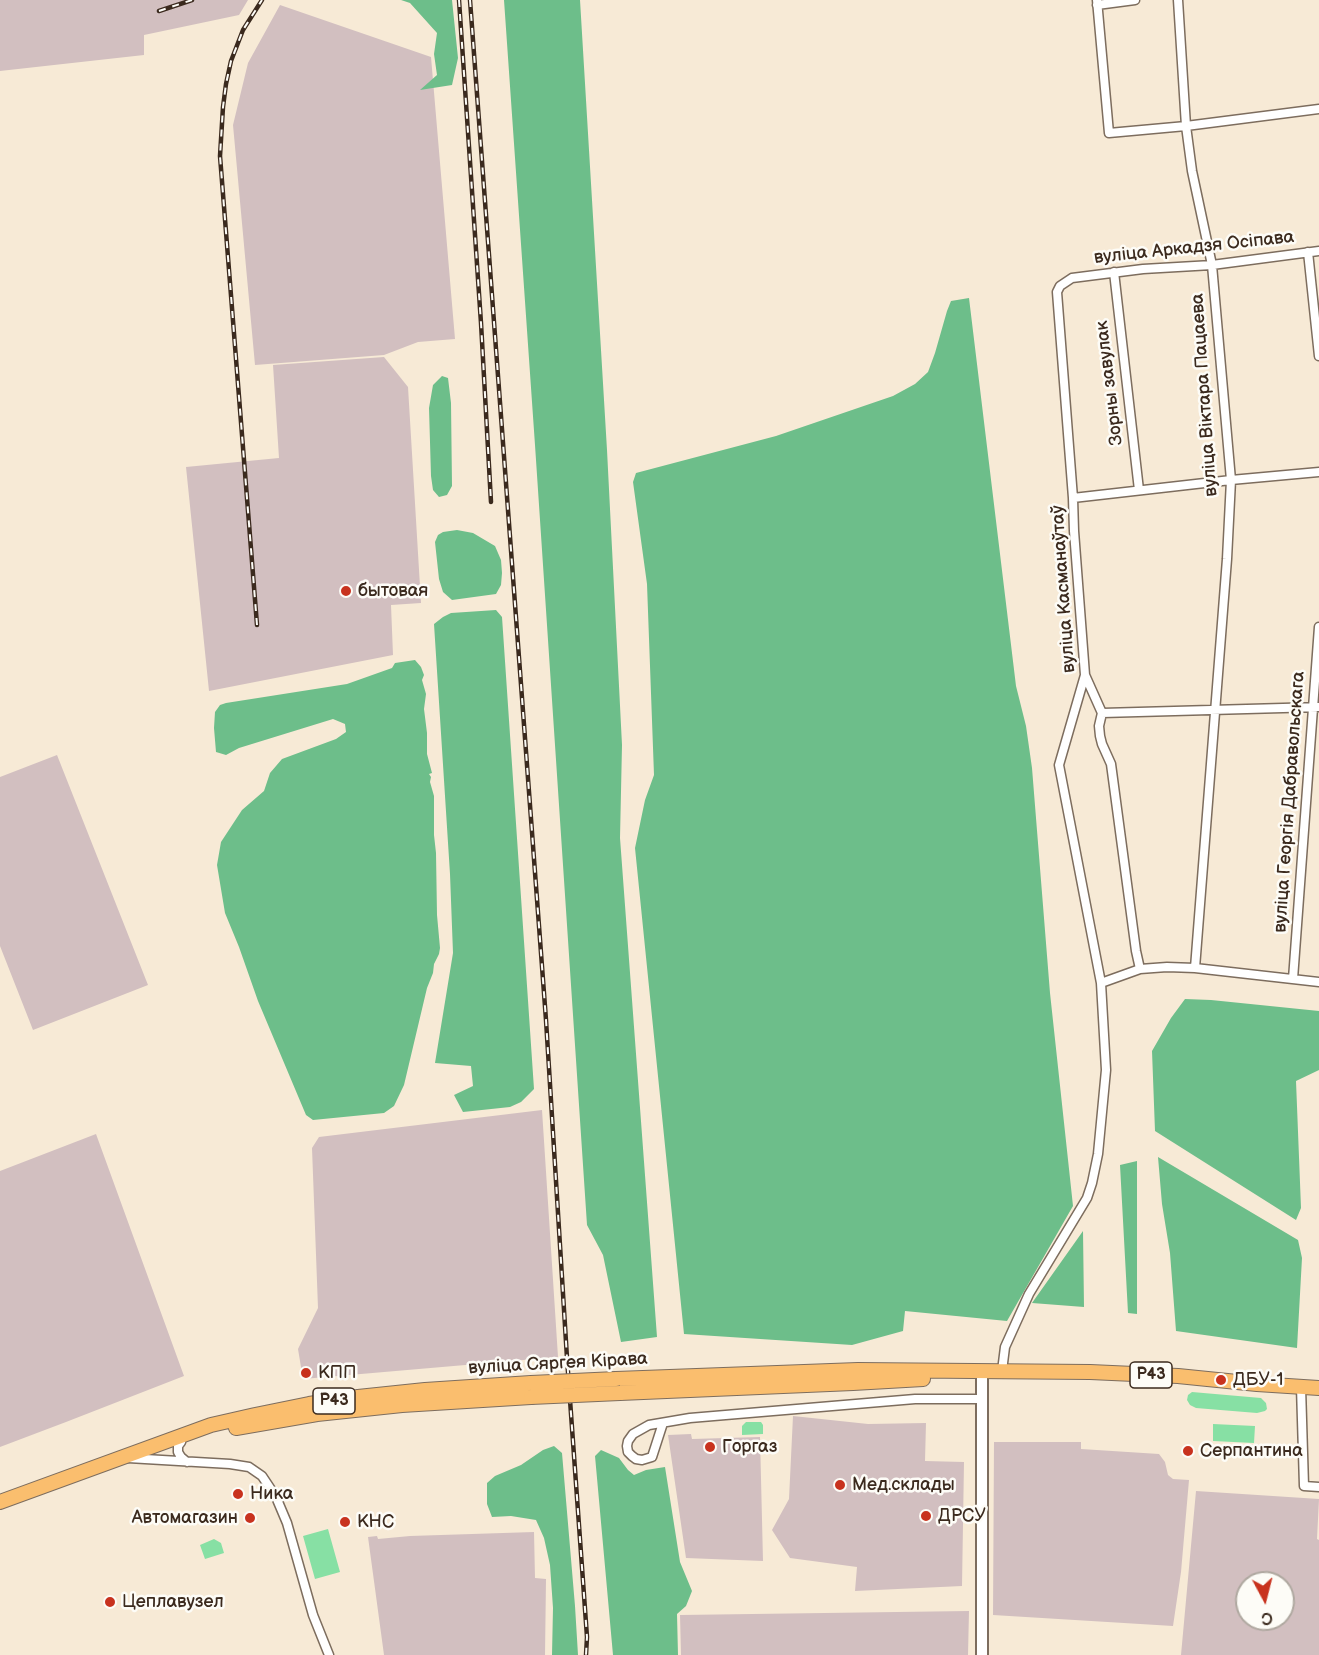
<!DOCTYPE html>
<meta charset="utf-8">
<style>
body{margin:0}
#map{position:relative;width:1319px;height:1655px;overflow:hidden;background:#f7ead6;font-family:"Balsamiq Sans",sans-serif}
canvas{display:block}
.north{position:absolute;left:1235px;top:1571px;width:60px;height:60px;box-sizing:border-box;background:#fdfcf7;border:2px solid #afa8a0;border-radius:50%;rotate:173deg;font-size:16px;font-weight:700;line-height:24px;text-align:center;color:#3b2a1e}
.north::after{content:'';display:block;margin:auto;width:21px;height:27px;background:#c8321e;clip-path:polygon(50% 0,100% 100%,50% 72%,0 100%)}
</style>
<div id="map">
<canvas width="1319" height="1655"></canvas>
<div class="north">С</div>
</div>
<script>
const context = document.querySelector('canvas').getContext('2d');
context.lineJoin = 'round';
function fill(path, color) { context.fillStyle = color; context.fill(path, 'evenodd'); }
const poly = rows => new Path2D(rows.map(r => 'M' + r).join(''));
function trace(path, color, width, dash) { context.strokeStyle = color; context.lineWidth = width; context.lineCap = dash ? 'butt' : 'round'; context.setLineDash(dash || []); context.stroke(path); }
function write(font, color, halo, rows, align = 'center') {
  context.font = font + ' "Balsamiq Sans",sans-serif'; context.lineWidth = 5; context.setLineDash([]); context.textBaseline = 'middle'; context.strokeStyle = halo; context.fillStyle = color; for (const [text, x, y, turn = 0] of rows) {
    context.save(); context.translate(x, y); context.rotate((+turn || 0) * Math.PI / 180); context.textAlign = isNaN(turn) ? turn : align; if (halo) context.strokeText(text, 0, 0); context.fillText(text, 0, 0); context.restore();
  }
}
fill(poly([
 [0,0,248,0,239,15,144,35,144,55,0,71],
 [280,5,431,57,455,339,418,342,384,355,255,365,233,125,248,63],
 [384,357,408,387,421,603,391,605,393,655,209,691,186,467,279,458,273,365],
 [57,755,148,985,33,1030,0,946,0,777],
 [542,1110,558,1357,303,1379,298,1349,318,1308,312,1148,319,1137],
 [96,1134,184,1376,66,1422,0,1447,0,1171],
 [793,1416,868,1424,926,1423,925,1461,964,1462,962,1586,855,1591,857,1567,790,1558,772,1530,789,1499],
 [691,1434,692,1439,760,1437,763,1561,686,1558,668,1435],
 [994,1442,1081,1442,1081,1449,1159,1454,1165,1462,1168,1475,1173,1479,1189,1480,1181,1572,1173,1626,993,1615],
 [1196,1491,1319,1499,1317,1539,1319,1540,1319,1655,1181,1655],
 [1247,1583,1283,1583,1283,1619,1247,1619],
 [534,1532,535,1578,546,1579,545,1655,384,1655,368,1537,377,1536,378,1539,410,1536],
 [969,1611,968,1655,681,1655,680,1615]
]), '#d2bfc0');
fill(poly([
 [1192,1392,1261,1398,1266,1403,1267,1409,1265,1411,1257,1413,1196,1408,1190,1405,1187,1400,1188,1395],
 [746,1422,761,1422,763,1425,763,1434,742,1435,742,1426],
 [1213,1424,1255,1426,1254,1443,1213,1441],
 [328,1529,340,1572,315,1579,303,1536],
 [214,1539,221,1543,224,1553,205,1559,200,1545]
]), '#87e0a4');
fill(poly([
 [401,0,452,0,458,58,452,85,420,90,437,75,434,54,437,33,410,3],
 [504,0,580,0,607,450,622,745,620,838,657,1337,621,1342,603,1255,587,1225,535,445],
 [969,298,1016,686,1026,726,1032,768,1050,993,1073,1206,1007,1321,905,1311,903,1331,852,1345,684,1334,635,848,645,800,654,775,647,584,633,482,636,473,776,436,893,396,915,384,928,372,935,353,947,311,951,301],
 [442,376,448,378,451,403,452,486,447,495,439,497,433,490,431,476,429,408,433,385],
 [457,530,473,533,495,546,501,560,502,573,501,585,496,594,452,600,443,592,439,579,435,542,438,535,443,532],
 [496,610,502,617,534,1089,521,1102,510,1107,463,1112,454,1095,473,1086,471,1066,435,1063,453,953,450,874,434,624,443,617,451,613],
 [415,660,421,667,424,675,422,680,426,694,424,709,427,733,427,754,432,773,429,774,431,777,430,782,434,796,434,835,436,853,437,915,440,948,439,954,434,964,433,973,427,988,404,1085,394,1106,384,1113,313,1120,306,1115,258,1001,239,947,225,913,217,865,221,842,242,810,264,791,270,773,282,759,336,739,346,732,345,724,333,719,239,748,226,755,216,752,214,728,215,712,220,705,226,703,347,684,392,668,395,663],
 [1185,999,1211,1000,1319,1011,1319,1070,1296,1081,1301,1208,1296,1220,1155,1131,1152,1051,1171,1018],
 [1158,1157,1298,1240,1302,1258,1297,1348,1176,1331,1170,1253,1162,1204],
 [1137,1161,1137,1314,1128,1313,1120,1165],
 [1083,1231,1084,1307,1032,1303],
 [554,1446,562,1453,575,1606,578,1655,552,1655,553,1608,550,1565,544,1538,536,1520,511,1516,492,1517,487,1504,487,1483,495,1476,521,1465,543,1450],
 [601,1450,619,1458,628,1470,634,1475,646,1470,665,1467,680,1562,692,1591,686,1606,677,1614,678,1655,613,1655,595,1456]
]), '#6dbe8a');
const minor = poly([
 [1097,0,1109,133,1186,126,1319,109],
 [1178,0,1186,126,1192,171,1212,265,1231,480,1227,559,1195,968],
 [1097,5,1135,0],
 [1308,252,1319,356],
 [1114,272,1139,490],
 [1073,498,1231,480,1319,472],
 [1102,713,1319,707],
 [1140,969,1136,951,1111,764,1102,744,1100,736,1099,726,1102,713,1085,675,1074,531,1073,498,1057,292,1060,286,1072,278,1143,269,1212,265,1319,251],
 [1293,979,1319,627],
 [1101,983,1140,969,1167,967,1195,968,1319,982],
 [1002,1371,1005,1347,1029,1294,1087,1198,1092,1183,1098,1154,1106,1070,1101,983,1059,765,1085,675],
 [1301,1387,1304,1486,1319,1487],
 [663,1423,652,1457,642,1460,636,1459,632,1456,628,1452,627,1446,628,1441,633,1434,649,1425,690,1418,915,1399,982,1399],
 [181,1442,178,1446,178,1452,181,1457,187,1462],
 [128,1458,230,1464,249,1467,262,1476,276,1497,287,1523,313,1615,329,1655]
]);
const tertiary = poly([
 [982,1372,982,1655]
]);
const primary = poly([
 [616,1379,858,1370,1090,1372,1178,1376,1257,1384,1319,1388],
 [620,1393,853,1383,923,1379],
 [236,1428,317,1414,402,1405,531,1397],
 [0,1502,211,1425,255,1415,309,1404,358,1397,425,1390,531,1383]
]);
trace(minor, '#7d6d5e', 11);
trace(tertiary, '#7d6d5e', 14);
trace(primary, '#7d6d5e', 16);
trace(minor, '#fff', 8);
trace(tertiary, '#fff', 10);
trace(primary, '#fabe6e', 14);
const rail = poly([
 [459,0,481,323,491,502],
 [470,0,546,1020,567,1358,587,1637,586,1655],
 [159,11,192,0],
 [257,625,220,156,223,107,226,84,231,61,243,30,262,0]
]);
trace(rail, '#3b2a1e', 4.5);
trace(rail, '#fdfcf7', 2, [7]);
const primaryBridge = poly([
 [531,1383,616,1379],
 [531,1397,620,1393]
]);
trace(primaryBridge, '#7d6d5e', 16, []);
trace(primaryBridge, '#fabe6e', 14);
for (const [x, y, r, color] of [
 [346,591,6,"#c8321e"],
 [306,1373,6,"#c8321e"],
 [1221,1380,6,"#c8321e"],
 [710,1447,6,"#c8321e"],
 [1188,1451,6,"#c8321e"],
 [840,1485,6,"#c8321e"],
 [238,1494,6,"#c8321e"],
 [926,1516,6,"#c8321e"],
 [250,1518,6,"#c8321e"],
 [345,1522,6,"#c8321e"],
 [110,1602,6,"#c8321e"]
]) { const dot = new Path2D(); dot.arc(x, y, r, 0, 2 * Math.PI); context.fillStyle = color; context.fill(dot); trace(dot, '#fdfcf7', 2); }
for (const [x, y, w] of [
 [1151,1375,42],
 [334,1401,42]
]) { const box = new Path2D(); box.roundRect(x - w / 2, y - 13, w, 26, 4.5); context.fillStyle = '#fdfcf7'; context.fill(box); trace(box, '#3b2a1e', 1.5); }
write('bold 16px', '#3b2a1e', null, [
 ["Р43",1151,1375],
 ["Р43",334,1401]
]);
write('18px', '#3b2a1e', '#fdfcf7', [
 ["вуліца Аркадзя Осіпава",1194,248,-6],
 ["Зорны завулак",1110,383,-97],
 ["вуліца Віктара Пацаева",1205,395,-94],
 ["вуліца Касманаўтаў",1064,589,-94],
 ["вуліца Георгія Дабравольскага",1290,802,-86],
 ["вуліца Сяргея Кірава",558,1364,-3]
]);
write('18px', '#3b2a1e', '#fdfcf7', [
 ["бытовая",358,591],
 ["КПП",318,1373],
 ["ДБУ-1",1233,1380],
 ["Горгаз",722,1447],
 ["Серпантина",1200,1451],
 ["Мед.склады",852,1485],
 ["Ника",250,1494],
 ["ДРСУ",938,1516],
 ["Автомагазин",238,1518,"right"],
 ["КНС",357,1522],
 ["Цеплавузел",122,1602]
], 'left');
</script>
